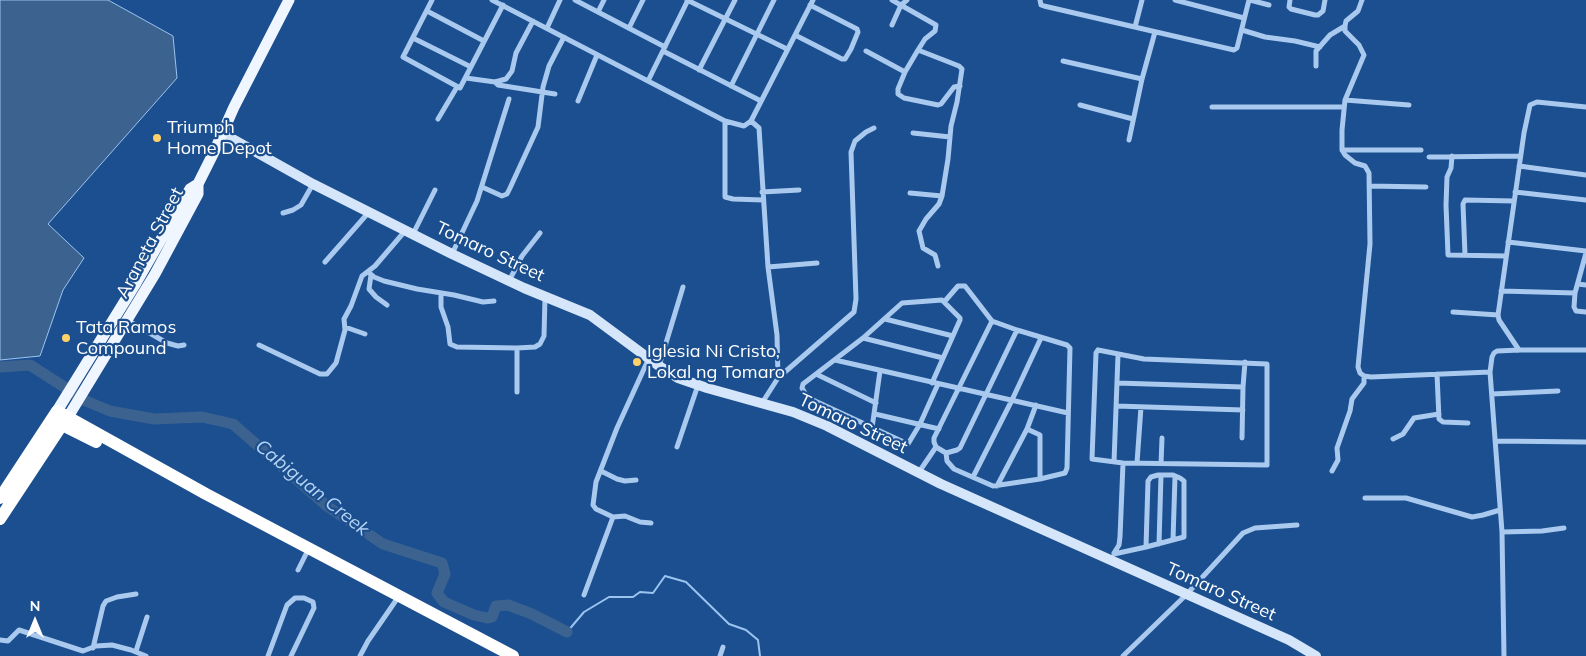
<!DOCTYPE html>
<style>
body{margin:0}
#map{position:relative;width:1586px;height:656px;overflow:hidden;background:#1b4f8f;font-family:Mulish,sans-serif}
canvas{display:block}
.north{position:absolute;left:10px;top:596px;width:50px;height:50px;-webkit-text-stroke:4px #1b4f8f;paint-order:stroke;rotate:0deg;font-size:14px;font-weight:700;line-height:20px;text-align:center;color:#fff}
.north::after{content:'';display:block;margin:auto;width:18px;height:22px;background:#fff;clip-path:polygon(50% 0,100% 100%,50% 72%,0 100%)}
</style>
<div id="map">
<canvas width="1586" height="656"></canvas>
<div class="north">N</div>
</div>
<script>
const context = document.querySelector('canvas').getContext('2d');
context.lineJoin = 'round';
function fill(path, color) { context.fillStyle = color; context.fill(path, 'evenodd'); }
const poly = rows => new Path2D(rows.map(r => 'M' + r).join(''));
function trace(path, color, width, dash) { context.strokeStyle = color; context.lineWidth = width; context.lineCap = dash ? 'butt' : 'round'; context.setLineDash(dash || []); context.stroke(path); }
function write(font, color, halo, rows, align = 'center') {
  context.font = font + ' Mulish,sans-serif'; context.lineWidth = 4.5; context.setLineDash([]); context.textBaseline = 'middle'; context.strokeStyle = halo; context.fillStyle = color; for (const [text, x, y, turn = 0] of rows) {
    context.save(); context.translate(x, y); context.rotate((+turn || 0) * Math.PI / 180); context.textAlign = isNaN(turn) ? turn : align; if (halo) context.strokeText(text, 0, 0); context.fillText(text, 0, 0); context.restore();
  }
}
const water = poly([
 [0,0,108,0,173,36,177,78,48,224,84,258,63,290,40,356,0,360,0,0]
]);
fill(water, '#3c6290');
trace(water, '#9cc4f0', 1);
trace(poly([
 [567,632,584,612,609,597,633,597,640,592,653,593,665,576,686,582,729,624,746,630,758,640,760,656]
]), '#9cc4f0', 2);
trace(poly([
 [0,367,30,365,86,401,110,411,154,419,202,417,233,424,327,506,383,544,442,563,445,574,437,593,444,602,474,615,487,618,492,617,496,606,508,605,532,614,567,632]
]), '#3c6290', 11);
trace(poly([
 [432,0,403,57,460,88,503,5],
 [492,0,725,121,744,126,751,121,813,0],
 [575,0,665,47],
 [687,0,787,49],
 [892,0,936,25,935,31,925,39,918,50,959,66,962,69,957,102,951,126,948,159,942,196,939,204,926,219,919,231,923,248,935,255,938,266],
 [1040,0,1041,5,1044,6,1234,50,1237,48,1249,0],
 [1175,0,1244,18],
 [1250,0,1269,5],
 [1290,0,1289,7,1291,9,1315,15,1318,15,1323,11,1325,0],
 [1362,0,1358,11,1346,21,1345,26,1345,31,1359,45,1364,55,1345,100,1342,130,1342,150,1345,155,1355,163,1365,166,1369,173,1370,244,1358,367,1360,373,1364,376,1371,377,1490,372,1502,532,1504,656],
 [427,11,484,41],
 [598,12,604,0],
 [892,25,901,5,907,0],
 [1135,27,1142,0],
 [547,28,560,0],
 [629,28,643,0],
 [1242,30,1265,37,1295,41,1320,47],
 [795,35,842,59,845,59,851,49,858,32,857,29,810,5],
 [413,38,471,67],
 [663,51,761,101],
 [866,51,905,72,918,50],
 [1063,61,1142,79,1155,32],
 [1316,66,1316,51,1330,35,1345,26],
 [699,70,735,0],
 [905,72,898,89,898,94,904,98,938,105,941,104,954,87,960,86],
 [466,78,495,82,506,79,512,71,516,53,533,21],
 [648,81,688,0],
 [495,82,498,85,555,94],
 [731,86,774,0],
 [1345,100,1409,105],
 [578,101,597,55],
 [1080,105,1133,119],
 [1212,107,1343,107],
 [438,119,457,87],
 [725,121,725,197,733,199,763,200],
 [751,121,759,128,768,267,777,335,778,378],
 [913,133,950,137],
 [1129,140,1142,79],
 [1342,150,1421,150],
 [1452,156,1451,168,1447,177,1446,205,1448,255,1506,256],
 [1429,157,1520,156],
 [1519,166,1586,175],
 [1369,186,1426,187],
 [482,187,502,196,507,194,510,188,538,127,543,87,549,66,564,37],
 [762,192,799,190],
 [1515,192,1586,200],
 [910,193,942,196],
 [283,213,293,210,301,205,313,184],
 [413,234,435,190],
 [1508,242,1586,251],
 [1586,253,1575,293,1574,307,1576,311,1586,312],
 [452,254,477,201,509,99],
 [1465,255,1463,204,1465,200,1514,201],
 [325,262,369,212],
 [768,267,817,263],
 [368,272,374,277,384,281,417,289,454,295,483,302,494,301],
 [371,275,369,289,376,297,387,305],
 [509,281,522,256,540,233],
 [1578,284,1586,285],
 [1501,291,1575,293],
 [441,293,441,307,448,327,450,344,457,347,517,348,535,347,540,344,544,336,545,297],
 [945,301,958,286,965,286,992,321,1017,330,1067,345,1070,348,1067,468,1065,473,1040,479,993,486,954,469,947,461,946,453,957,450,960,448,1017,330],
 [1453,312,1498,315],
 [885,319,953,336],
 [127,320,167,343,178,346,184,345],
 [345,327,365,334],
 [863,338,943,358],
 [259,345,320,374,327,374,336,363,345,330,344,319,351,306,362,276,375,266,405,231],
 [1098,350,1144,359,1267,364,1267,465,1123,463,1092,459,1096,353,1098,350],
 [1519,350,1499,320,1498,315,1524,133,1530,105,1537,102,1586,107],
 [649,358,617,428,596,482,593,505,596,509,613,517,625,516,640,522,651,523],
 [835,360,1068,413],
 [659,366,683,287],
 [1490,372,1492,357,1494,353,1497,351,1519,350,1586,350],
 [816,374,876,403],
 [1437,374,1439,419,1443,422,1468,423],
 [932,383,960,320,960,318,942,300,902,303,863,338,803,384,802,388,806,395,815,401,908,444,920,424,938,384],
 [1117,383,1243,387,1245,362],
 [517,392,517,348],
 [1492,394,1558,391],
 [762,403,778,378,854,312,856,299,851,152,855,141,866,132,874,128],
 [1116,406,1243,410],
 [875,414,939,429],
 [872,428,880,371],
 [1027,429,1036,405],
 [1242,438,1243,387],
 [1393,439,1403,434,1414,418,1439,414],
 [1495,441,1586,442],
 [677,447,698,385],
 [946,453,936,447,934,442,934,438,992,321],
 [1114,462,1118,355],
 [1137,463,1141,407],
 [1161,464,1162,438],
 [601,471,617,479,625,481,636,480],
 [1332,471,1338,460,1337,448,1350,411,1352,399,1364,383,1364,376],
 [919,472,936,447],
 [973,477,1012,400,1041,338],
 [997,486,1027,429,1040,435,1040,479],
 [1365,498,1406,498,1472,517,1483,515,1500,510],
 [1502,532,1542,531,1564,528],
 [1173,540,1175,477],
 [1159,544,1161,475],
 [1114,553,1119,545,1120,537,1123,463],
 [1114,554,1146,547,1184,537,1184,481,1180,478,1173,475,1158,475,1151,477,1148,481,1146,547],
 [298,570,309,548],
 [584,595,613,517],
 [0,640,8,641,19,630,83,651,96,646,112,645,131,650,146,656],
 [93,648,103,606,106,601,117,597,136,594],
 [136,651,147,617],
 [268,656,287,605,295,598,304,598,313,602,314,608,291,656],
 [360,656,368,641,399,596],
 [720,656,723,647],
 [1123,656,1186,595,1243,533,1255,528,1297,525]
]), '#a9c9ee', 5);
trace(poly([
 [222,133,313,184,452,254,524,288,590,315,659,366,678,378,707,388,793,412,827,426,941,484,1289,640,1316,656]
]), '#d6e6fa', 10);
trace(poly([
 [57,411,136,283,190,189,198,184],
 [68,417,155,274,198,194,198,184,214,152,234,107,289,0]
]), '#f0f6ff', 11);
trace(poly([
 [52,420,96,442],
 [0,498,57,411,206,494,513,656],
 [0,519,66,419]
]), '#fff', 12);
for (const [x, y, r, color] of [
 [157,138,5,"#ffd166"],
 [66,338,5,"#ffd166"],
 [637,362,5,"#ffd166"]
]) { const dot = new Path2D(); dot.arc(x, y, r, 0, 2 * Math.PI); context.fillStyle = color; context.fill(dot); trace(dot, '#1b4f8f', 2); }
write('18px', '#fff', '#1b4f8f', [
 ["Triumph",167,128],
 ["Home Depot",167,149],
 ["Tata Ramos",76,328],
 ["Compound",76,349],
 ["Iglesia Ni Cristo,",647,352],
 ["Lokal ng Tomaro",647,373]
], 'left');
write('18px', '#fff', '#1b4f8f', [
 ["Araneta Street",150,243,-62],
 ["Tomaro Street",490,252,25],
 ["Tomaro Street",853,424,25],
 ["Tomaro Street",1221,592,24]
]);
write('italic 19px', '#b5d3f5', '#1b4f8f', [
 ["Cabiguan Creek",312,488,39]
]);
</script>
